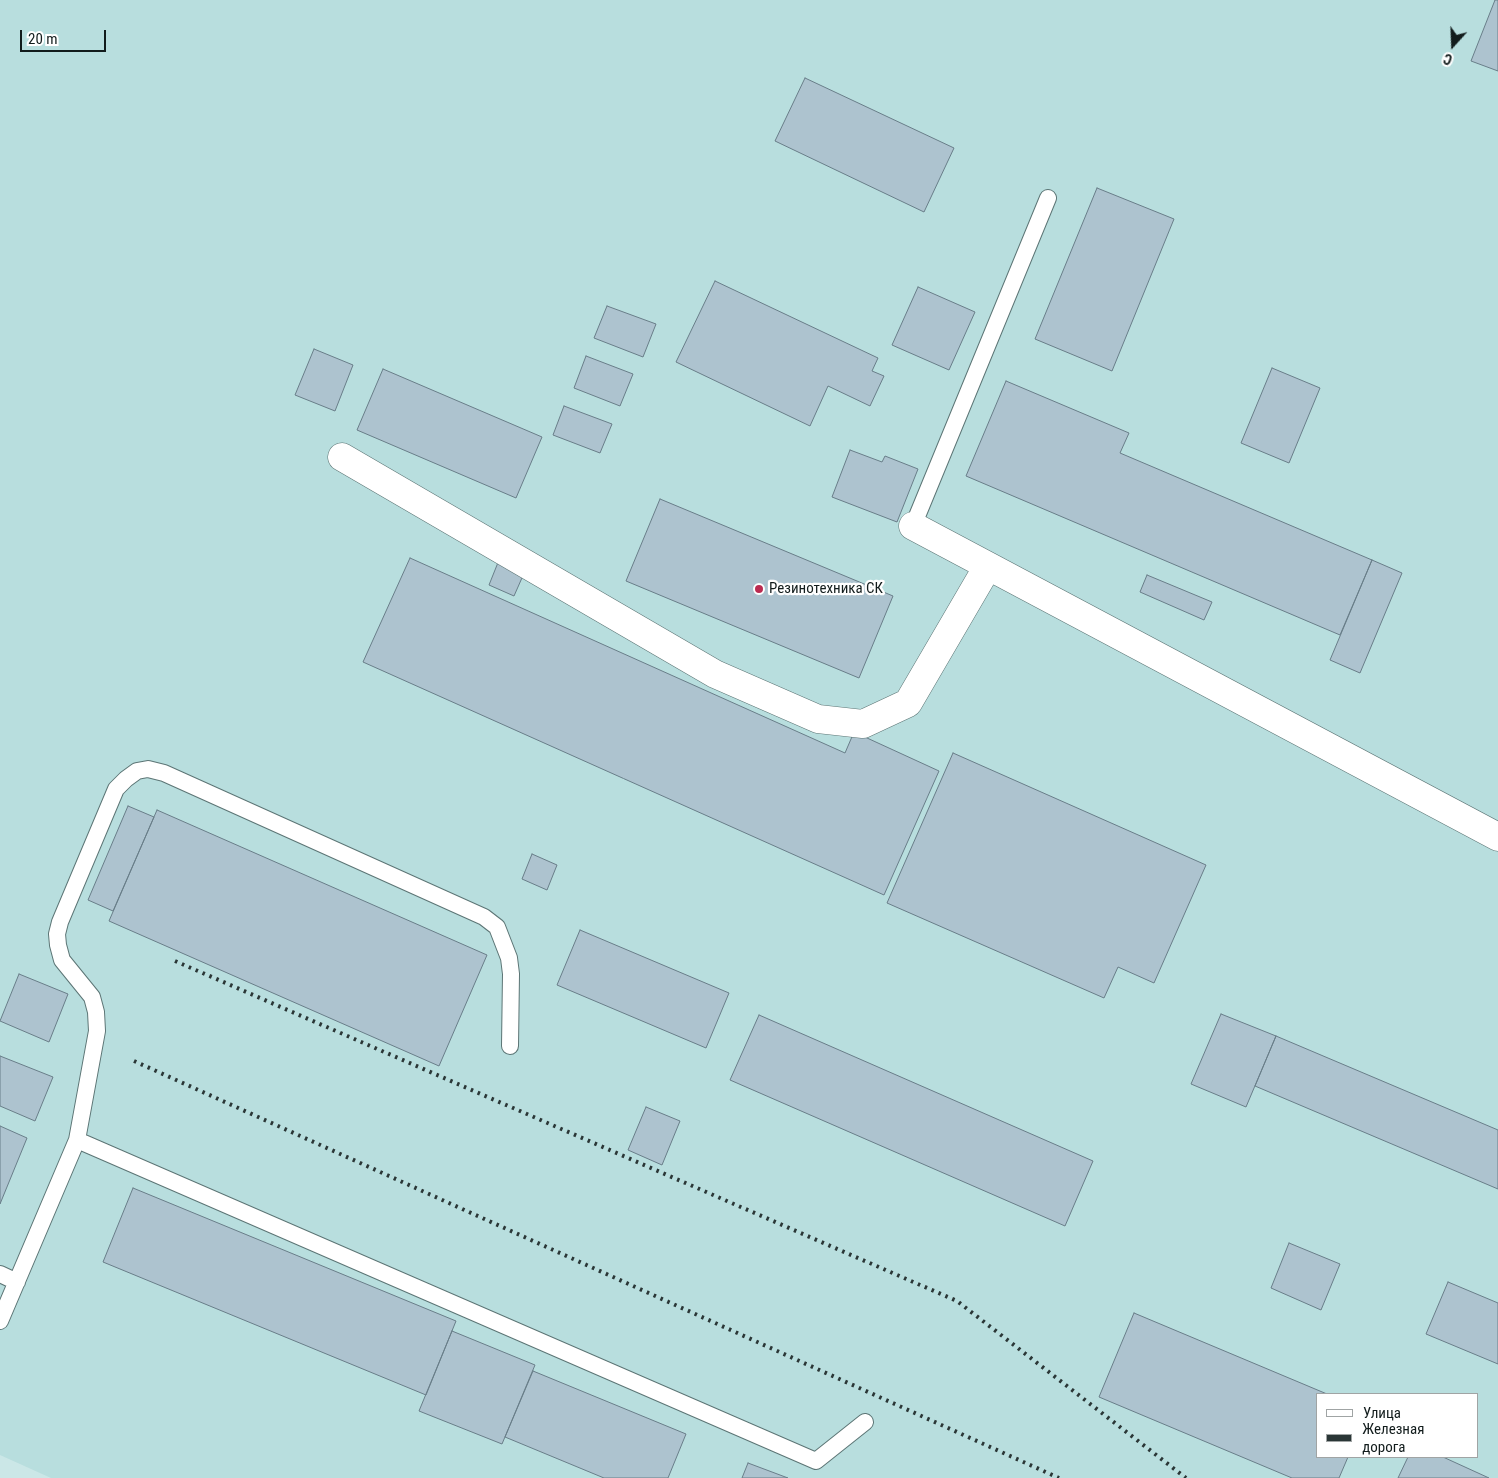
<!DOCTYPE html>
<meta charset="utf-8">
<style>
body{margin:0}
#map{position:relative;width:1498px;height:1478px;overflow:hidden;background:#cbe7e7;font-family:"Roboto Condensed",sans-serif}
canvas{display:block}
.legend{position:absolute;left:1316px;top:1393px;width:162px;height:65px;box-sizing:border-box;background:#fff;border:1px solid #a0a4a4;margin:0;padding:6px 9px;list-style:none;font-size:15px;color:#121c1c}
.legend li{display:flex;align-items:center;gap:10px;height:25px}
.legend b{width:25px;border:1px solid #a0a4a4}
.north{position:absolute;left:1428px;top:20px;width:50px;height:50px;-webkit-text-stroke:4px #fff;paint-order:stroke;rotate:200deg;font-size:14px;font-weight:700;line-height:20px;text-align:center;color:#121c1c}
.north::after{content:'';display:block;margin:auto;width:18px;height:22px;background:#121c1c;clip-path:polygon(50% 0,100% 100%,50% 72%,0 100%)}
.scale{position:absolute;left:20px;top:30px;width:86px;height:22px;box-sizing:border-box;border:2px solid #121c1c;border-top:0;padding-left:6px;font-size:15px;line-height:18px;white-space:nowrap;color:#121c1c;-webkit-text-stroke:4px #fff;paint-order:stroke}
</style>
<div id="map">
<canvas width="1498" height="1478"></canvas>
<ul class="legend">
<li><b style="height:6px;background:#fff"></b>Улица</li>
<li><b style="height:6px;background:#2a3636"></b>Железная дорога</li>
</ul>
<div class="north">С</div>
<div class="scale">20 m</div>
</div>
<script>
const context = document.querySelector('canvas').getContext('2d');
context.lineJoin = 'round';
function fill(path, color) { context.fillStyle = color; context.fill(path, 'evenodd'); }
const poly = rows => new Path2D(rows.map(r => 'M' + r).join(''));
function trace(path, color, width, dash) { context.strokeStyle = color; context.lineWidth = width; context.lineCap = dash ? 'butt' : 'round'; context.setLineDash(dash || []); context.stroke(path); }
function write(font, color, halo, rows, align = 'center') {
  context.font = font + ' "Roboto Condensed",sans-serif'; context.lineWidth = 4.5; context.setLineDash([]); context.textBaseline = 'middle'; context.strokeStyle = halo; context.fillStyle = color; for (const [text, x, y, turn = 0] of rows) {
    context.save(); context.translate(x, y); context.rotate((+turn || 0) * Math.PI / 180); context.textAlign = isNaN(turn) ? turn : align; if (halo) context.strokeText(text, 0, 0); context.fillText(text, 0, 0); context.restore();
  }
}
fill(poly([
 [0,0,1498,0,1498,1478,51,1478,0,1455],
 [1317,1394,1477,1394,1477,1457,1317,1457]
]), '#b8dede');
const building = poly([
 [1495,0,1498,0,1498,71,1471,61,1495,0],
 [805,78,954,148,924,212,775,141,805,78],
 [1097,188,1174,219,1112,371,1035,339,1097,188],
 [715,281,878,358,872,371,884,376,870,406,828,386,810,426,676,362,715,281],
 [918,287,975,312,949,370,892,345,918,287],
 [607,306,656,324,643,357,594,338,607,306],
 [314,349,353,365,335,411,295,395,314,349],
 [586,356,633,374,620,406,574,388,586,356],
 [1272,368,1320,388,1289,463,1241,443,1272,368],
 [383,369,542,437,516,498,357,430,383,369],
 [1006,381,1129,433,1120,453,1372,560,1340,635,966,476,1006,381],
 [564,406,612,424,600,453,553,435,564,406],
 [850,450,882,462,885,456,918,469,897,522,832,497,850,450],
 [660,499,893,596,859,678,626,581,660,499],
 [410,558,845,753,854,732,939,771,884,895,363,662,410,558],
 [499,560,525,571,514,596,489,585,499,560],
 [1372,560,1402,573,1360,673,1330,660,1372,560],
 [1147,575,1212,602,1204,620,1140,592,1147,575],
 [953,753,1206,865,1154,983,1118,967,1104,998,887,903,953,753],
 [128,806,154,817,113,911,88,900,128,806],
 [157,810,487,955,439,1066,109,921,157,810],
 [532,854,557,865,547,890,522,879,532,854],
 [580,930,729,993,706,1048,557,985,580,930],
 [19,974,68,994,49,1042,0,1021,19,974],
 [1221,1014,1276,1036,1246,1107,1191,1084,1221,1014],
 [759,1015,1093,1161,1065,1226,730,1080,759,1015],
 [1276,1036,1498,1130,1498,1189,1255,1086,1276,1036],
 [0,1056,53,1077,35,1121,0,1106,0,1056],
 [646,1107,680,1121,662,1165,628,1150,646,1107],
 [0,1126,27,1138,0,1204,0,1126],
 [133,1188,456,1321,426,1395,103,1262,133,1188],
 [1289,1243,1340,1264,1321,1310,1271,1288,1289,1243],
 [1448,1282,1498,1303,1498,1364,1426,1334,1448,1282],
 [1134,1313,1327,1394,1317,1394,1317,1457,1348,1457,1339,1478,1292,1478,1099,1397,1134,1313],
 [452,1331,535,1365,502,1444,419,1411,452,1331],
 [533,1371,686,1434,668,1478,604,1478,505,1437,533,1371],
 [1408,1457,1443,1457,1489,1478,1398,1478,1408,1457],
 [748,1463,788,1478,742,1478,748,1463]
]);
fill(building, '#adc3cf');
trace(building, '#697e89', 1);
const service = poly([
 [913,526,1048,198],
 [77,1140,97,1031,96,1012,92,997,62,960,58,945,57,934,60,922,116,789,126,779,137,771,148,769,164,773,484,917,497,927,509,958,511,974,510,1046],
 [0,1274,17,1282],
 [0,1321,77,1140,816,1461,865,1422]
]);
const minor = poly([
 [342,457,715,674,818,719,863,724,908,703,988,566],
 [913,526,1498,837]
]);
trace(service, '#5c7575', 18);
trace(minor, '#5c7575', 29);
trace(service, '#fff', 16);
trace(minor, '#fff', 28);
trace(poly([
 [175,961,957,1301,1186,1478],
 [134,1061,1059,1478]
]), '#2a3636', 4, [2.5, 5]);
for (const [x, y, r, color] of [
 [759,589,5,"#bb2b51"]
]) { const dot = new Path2D(); dot.arc(x, y, r, 0, 2 * Math.PI); context.fillStyle = color; context.fill(dot); trace(dot, '#fff', 2); }
write('15px', '#121c1c', '#fff', [
 ["Резинотехника СК",769,589]
], 'left');
</script>
